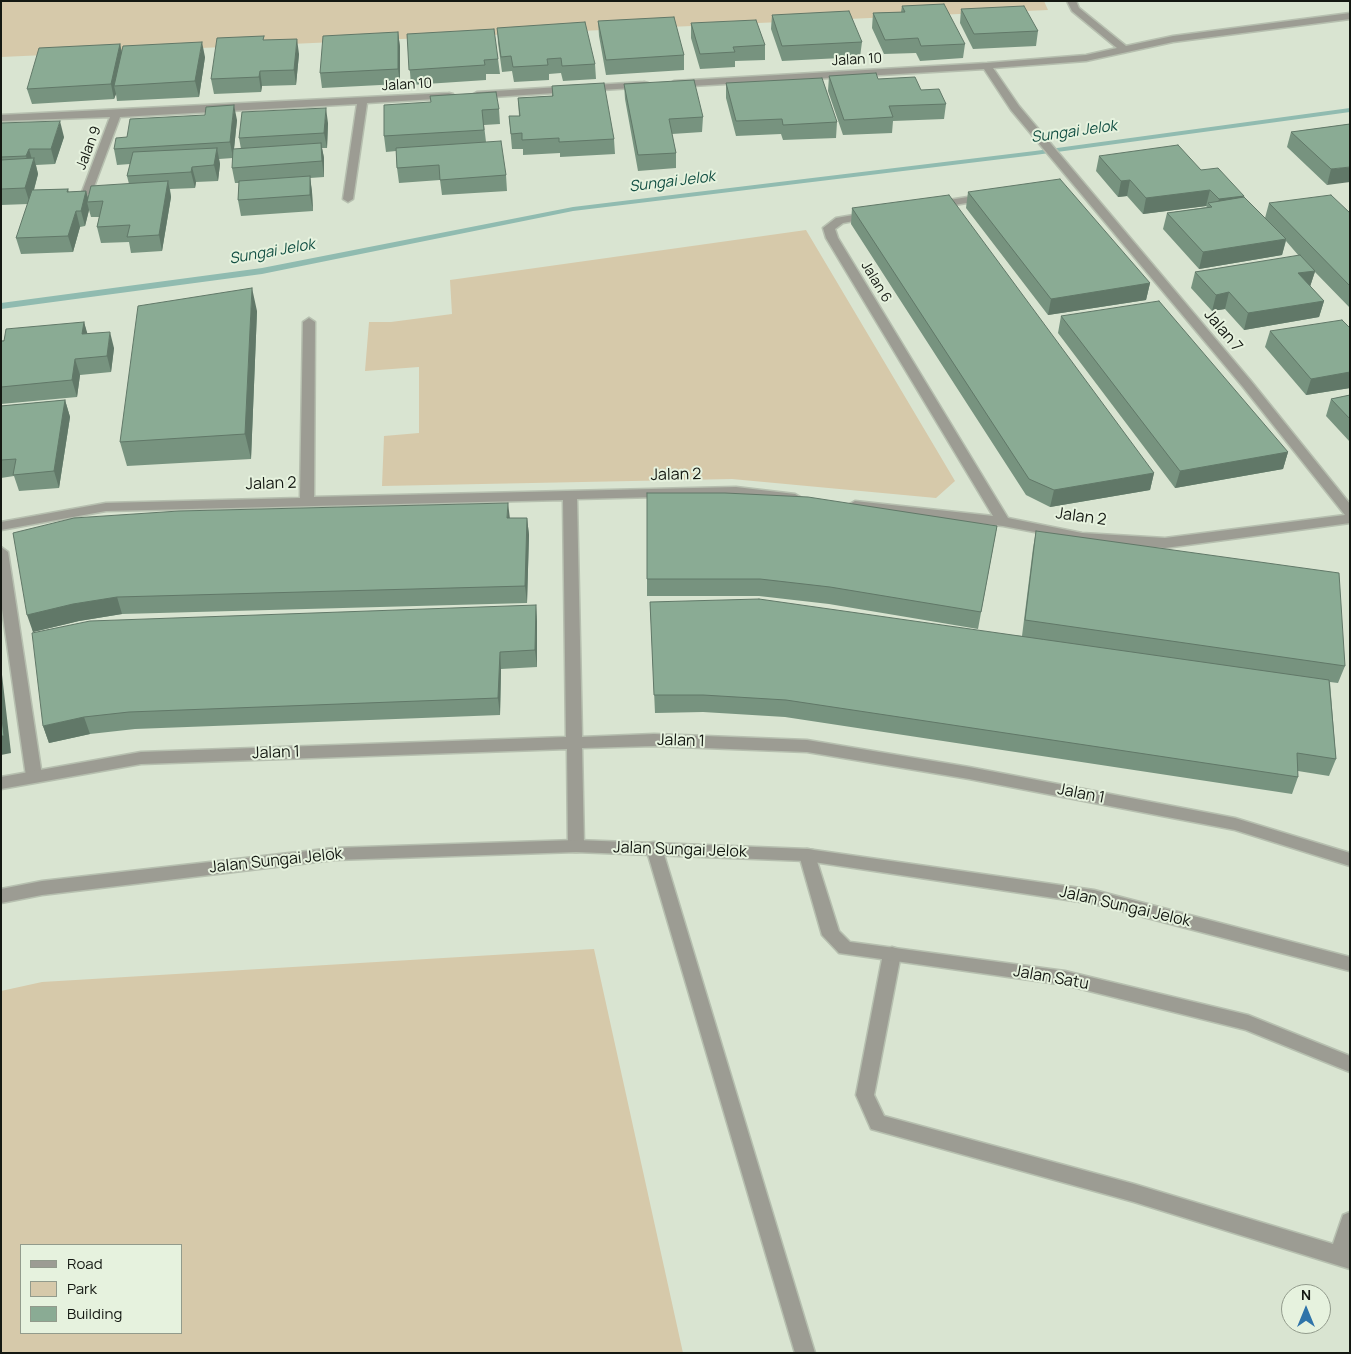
<!DOCTYPE html>
<style>
body{margin:0}
#map{position:relative;width:1351px;height:1354px;overflow:hidden;background:#d9e4d1;font-family:Manrope,sans-serif}
canvas{display:block}
.frame{position:absolute;inset:0;border:2px solid #141812;pointer-events:none}
.legend{position:absolute;left:20px;top:1244px;width:162px;height:90px;box-sizing:border-box;background:#e6f2de;border:1px solid #929b8c;margin:0;padding:6px 9px;list-style:none;font-size:15px;color:#141812}
.legend li{display:flex;align-items:center;gap:10px;height:25px}
.legend b{width:25px;border:1px solid #929b8c}
.north{position:absolute;left:1281px;top:1284px;width:50px;height:50px;box-sizing:border-box;background:#e6f2de;border:1px solid #929b8c;border-radius:50%;rotate:0deg;font-size:14px;font-weight:700;line-height:20px;text-align:center;color:#141812}
.north::after{content:'';display:block;margin:auto;width:18px;height:22px;background:#2f74a9;clip-path:polygon(50% 0,100% 100%,50% 72%,0 100%)}
</style>
<div id="map">
<canvas width="1351" height="1354"></canvas>
<div class="frame"></div>
<ul class="legend">
<li><b style="height:6px;background:#9c9c93"></b>Road</li>
<li><b style="height:14px;background:#d6c9aa"></b>Park</li>
<li><b style="height:14px;background:#8aab94"></b>Building</li>
</ul>
<div class="north">N</div>
</div>
<script>
const context = document.querySelector('canvas').getContext('2d');
context.lineJoin = 'round';
function fill(path, color) { context.fillStyle = color; context.fill(path, 'evenodd'); }
const poly = rows => new Path2D(rows.map(r => 'M' + r).join(''));
function trace(path, color, width, dash) { context.strokeStyle = color; context.lineWidth = width; context.lineCap = dash ? 'butt' : 'round'; context.setLineDash(dash || []); context.stroke(path); }
function write(font, color, halo, rows, align = 'center') {
  context.font = font + ' Manrope,sans-serif'; context.lineWidth = 4; context.setLineDash([]); context.textBaseline = 'middle'; context.strokeStyle = halo; context.fillStyle = color; for (const [text, x, y, turn = 0] of rows) {
    context.save(); context.translate(x, y); context.rotate((+turn || 0) * Math.PI / 180); context.textAlign = isNaN(turn) ? turn : align; if (halo) context.strokeText(text, 0, 0); context.fillText(text, 0, 0); context.restore();
  }
}
fill(poly([
 [1,1,1044,1,1048,10,1,57],
 [806,230,955,481,936,498,732,479,382,486,384,436,419,433,419,367,365,371,369,322,391,322,452,314,450,280],
 [594,949,683,1353,1,1353,1,991,42,982],
 [21,1245,181,1245,181,1333,21,1333]
]), '#d6c9aa');
fill(poly([
 [1350,108,1350,112,1035,155,573,211,262,274,1,309,1,303,262,268,573,207,1035,151,1350,108]
]), '#90bbb0');
const service = poly([
 [1,547,8,552,42,776,40,780,34,782,28,780,26,776,1,602,1,547],
 [892,947,898,949,901,954,874,1095,884,1116,1134,1184,1333,1244,1343,1215,1350,1212,1350,1269,1134,1202,871,1129,856,1095,883,954,886,949,892,947]
]);
const minor = poly([
 [1067,1,1076,1,1079,8,1126,46,1173,36,1350,13,1350,19,1173,42,1086,61,993,68,1019,106,1251,381,1350,504,1350,523,1165,548,1082,541,1003,526,855,509,848,505,855,501,993,516,826,238,823,228,836,218,871,212,875,213,875,217,843,223,835,229,838,238,1008,518,1082,533,1165,538,1345,515,1243,387,1011,110,984,69,674,87,669,84,674,81,987,63,1086,55,1117,48,1072,11,1067,1],
 [644,82,648,83,648,87,477,98,472,95,477,92,644,82],
 [449,93,453,94,453,98,367,103,353,199,348,202,343,199,357,104,120,117,92,192,87,195,82,192,110,117,1,121,1,115,449,93],
 [987,194,992,197,991,199,936,208,931,205,936,202,987,194],
 [309,318,315,322,314,497,736,487,795,494,802,498,795,502,736,495,577,499,582,737,654,734,807,740,969,767,1235,818,1350,853,1350,866,1235,830,969,779,807,752,654,746,582,748,584,846,582,851,576,852,570,851,568,846,567,749,141,764,1,789,1,777,141,752,566,737,563,500,106,511,1,530,1,522,106,503,300,498,303,322,309,318],
 [654,842,660,843,662,848,815,1353,795,1353,646,848,648,843,654,842],
 [807,849,813,850,815,855,839,931,850,942,1065,971,1248,1015,1350,1056,1350,1072,1246,1030,1065,985,839,953,822,935,799,855,801,850,807,849]
]);
const tertiary = poly([
 [576,840,807,849,1094,890,1350,957,1350,971,1094,904,807,861,576,852,334,860,42,895,1,903,1,889,42,881,334,848,576,840]
]);
trace(service, '#b6bfaf', 3);
trace(minor, '#b6bfaf', 3);
trace(tertiary, '#b6bfaf', 3);
fill(service, '#9c9c93');
fill(minor, '#9c9c93');
fill(tertiary, '#9c9c93');
fill(poly([
 [902,6,965,44,963,58,920,61,916,53,884,54,872,28,873,13,901,12],
 [961,9,1038,31,1036,46,973,49,960,23],
 [772,15,862,42,860,57,782,61,771,29],
 [598,21,684,55,684,70,606,75,599,36],
 [691,23,765,45,765,60,735,61,735,67,700,69,691,38],
 [497,28,595,64,596,79,563,81,561,73,549,74,549,80,514,82,512,71,502,72,498,43],
 [398,32,400,47,400,84,322,88,320,73],
 [407,34,498,59,500,74,486,74,486,80,411,85],
 [265,40,299,54,296,85,262,86,261,92,214,94,211,79],
 [120,44,122,52,205,57,199,97,117,101,116,94,114,99,32,104,27,89],
 [829,76,878,79,921,90,946,104,944,119,893,121,892,133,843,135,828,91],
 [726,83,837,122,836,138,783,140,781,134,736,136,726,98],
 [624,84,703,117,702,132,672,134,676,153,676,168,638,171,625,99],
 [552,86,614,139,615,154,560,157,560,153,523,155,523,149,512,149,509,116,519,116,518,98,552,96],
 [431,102,499,109,500,124,484,125,486,142,506,175,507,191,442,195,440,180,399,183,397,168,396,151,386,152,384,136],
 [237,120,234,149,241,149,239,138,328,123,327,148,322,148,324,158,324,177,310,178,312,192,313,211,241,216,238,200,239,183,235,183,232,168,233,158,219,159,220,164,218,181,196,182,195,188,170,189,171,197,162,251,131,253,129,242,101,243,97,227,99,217,91,217,89,210,85,226,80,227,73,252,21,254,16,238,28,204,1,205,1,123,64,137,55,164,36,165,38,174,34,190,68,189,69,192,86,191,88,198,129,184,127,176,130,164,117,165,114,149,127,137],
 [1350,124,1327,185,1287,147,1291,132],
 [1099,156,1201,170,1244,197,1265,218,1269,203,1350,213,1350,308,1315,272,1310,286,1324,301,1319,317,1244,330,1225,309,1212,311,1191,288,1195,272,1299,256,1286,241,1282,255,1199,269,1163,229,1167,213,1207,207,1206,206,1143,214,1127,196,1118,197,1096,171],
 [968,192,1150,283,1146,300,1048,315,966,208],
 [852,208,1154,473,1150,490,1050,507,1026,495,851,224],
 [257,311,251,459,127,466,120,442],
 [1061,316,1288,452,1283,469,1175,488,1058,333],
 [84,322,87,334,114,348,111,372,80,375,77,397,1,404,1,341],
 [1350,328,1350,388,1306,395,1265,347,1270,331],
 [1350,395,1350,442,1326,416,1331,399],
 [65,400,70,417,59,488,19,491,14,476,1,478,1,406],
 [647,493,997,526,978,629,829,604,759,596,647,596],
 [510,518,527,518,529,535,527,603,122,614,79,621,33,632,13,533],
 [1036,531,1345,666,1338,683,1330,682,1336,759,1329,776,1298,771,1298,777,1292,794,785,717,703,712,655,713,650,602,1022,636,1033,548],
 [536,605,537,622,537,667,501,669,500,715,135,729,90,734,49,743,43,726]
]), '#77937f');
fill(poly([
 [398,32,400,47,400,84,398,69],
 [297,39,299,54,296,85,294,70],
 [202,42,205,57,199,97,195,81],
 [120,44,123,59,114,86,116,94,114,99,111,84],
 [260,71,262,86,261,92,259,77],
 [234,105,237,120,233,158,230,142],
 [326,108,328,123,327,148,324,133],
 [60,121,64,137,55,164,51,149],
 [321,143,324,158,324,177,322,161],
 [217,148,220,164,218,181,214,165],
 [29,149,33,163,34,158,38,174,30,204,25,188,30,170,26,156],
 [192,167,196,182,195,188,191,172],
 [1350,167,1350,182,1327,185,1331,169],
 [310,176,312,192,313,211,310,195],
 [1130,180,1127,196,1118,197,1121,181],
 [168,181,171,197,162,251,159,235],
 [1210,190,1206,206,1143,214,1146,198],
 [86,191,89,201,87,202,89,210,85,226,81,211],
 [1244,196,1240,211,1215,215,1219,199],
 [76,211,80,227,73,252,68,236],
 [1286,239,1282,255,1199,269,1203,252],
 [1315,271,1310,287,1298,273],
 [1150,283,1146,300,1048,315,1051,299],
 [252,288,257,311,251,459,245,434],
 [1229,292,1225,309,1212,311,1216,295],
 [1324,301,1319,317,1244,330,1248,313],
 [84,322,89,339,82,334],
 [110,332,114,348,111,372,107,356],
 [75,359,80,375,77,397,72,380],
 [1350,372,1350,388,1306,395,1311,379],
 [65,400,70,417,59,488,54,471],
 [1288,452,1283,469,1175,488,1180,471],
 [1154,473,1150,490,1050,507,1054,490],
 [508,503,510,519,507,518],
 [527,518,529,535,527,603,525,586],
 [117,597,122,614,79,621,33,632,27,615,73,604],
 [536,605,537,622,537,667,535,650],
 [500,652,501,669,500,715,498,698],
 [1,666,11,753,1,755],
 [84,717,90,734,49,743,43,726]
]), '#617868');
const building = poly([
 [944,4,965,44,921,46,918,38,885,40,873,13,905,12,902,6,944,4],
 [1024,6,1038,31,974,34,961,9,1024,6],
 [849,11,862,42,782,46,772,15,849,11],
 [674,17,684,55,606,60,598,21,674,17],
 [756,20,765,45,733,47,735,52,700,54,691,23,756,20],
 [585,22,595,64,562,66,561,58,547,59,548,65,513,67,511,56,501,57,497,28,585,22],
 [494,29,498,59,484,60,485,65,409,70,407,34,494,29],
 [398,32,398,69,320,73,323,36,398,32],
 [264,36,263,40,297,39,294,70,260,71,259,77,211,79,217,38,264,36],
 [202,42,195,81,114,86,123,46,202,42],
 [120,44,111,84,27,89,39,48,120,44],
 [876,73,878,79,915,77,921,90,939,89,946,104,889,106,893,117,844,120,829,76,876,73],
 [822,78,837,122,783,125,782,119,736,121,726,83,822,78],
 [694,80,703,117,669,119,676,153,638,155,624,84,694,80],
 [604,83,614,139,559,142,559,138,522,140,522,133,511,134,509,116,520,116,518,98,553,96,552,86,604,83],
 [496,92,499,109,482,110,484,130,384,136,384,105,431,102,430,96,496,92],
 [234,105,230,142,114,149,116,138,127,137,130,119,205,115,206,107,234,105],
 [326,108,324,133,239,138,242,112,326,108],
 [60,121,51,149,29,149,26,156,1,157,1,123,60,121],
 [1350,124,1350,167,1331,169,1291,132,1350,124],
 [501,141,506,175,440,180,439,165,397,168,396,148,501,141],
 [321,143,322,161,232,168,233,149,321,143],
 [1178,145,1201,170,1218,168,1244,196,1219,199,1210,190,1146,198,1130,180,1121,181,1099,156,1178,145],
 [217,148,214,165,192,167,191,172,127,176,133,152,217,148],
 [34,158,25,188,1,189,1,160,34,158],
 [310,176,310,195,238,200,239,181,310,176],
 [1060,179,1150,283,1051,299,968,192,1060,179],
 [168,181,159,235,127,237,130,225,97,227,103,201,87,202,91,186,168,181],
 [68,189,67,192,86,191,81,211,76,211,68,236,16,238,32,190,68,189],
 [949,195,1154,473,1054,490,1029,479,852,208,949,195],
 [1331,195,1350,213,1350,286,1269,203,1331,195],
 [1244,197,1286,239,1203,252,1167,213,1212,207,1208,203,1244,197],
 [1300,255,1315,271,1298,273,1324,301,1248,313,1229,292,1216,295,1195,272,1300,255],
 [252,288,245,434,120,442,138,306,252,288],
 [1159,301,1288,452,1180,471,1061,316,1159,301],
 [1342,320,1350,328,1350,372,1311,379,1270,331,1342,320],
 [84,322,82,334,110,332,107,356,75,359,72,380,1,387,1,341,4,341,6,329,84,322],
 [1350,395,1350,419,1331,399,1350,395],
 [65,400,54,471,13,475,16,459,1,460,1,406,65,400],
 [647,493,725,493,808,497,997,526,981,612,830,587,760,579,647,579,647,493],
 [508,503,507,518,527,518,525,586,117,597,73,604,27,615,13,533,74,518,179,511,508,503],
 [1036,531,1339,573,1345,666,1025,620,1036,531],
 [759,599,1329,680,1336,759,1297,753,1298,777,786,700,703,695,654,695,650,602,759,599],
 [536,605,535,650,500,652,498,698,129,712,84,717,43,726,32,633,90,621,536,605],
 [1,710,4,736,1,736,1,710]
]);
fill(building, '#8aab94');
trace(building, '#617868', 1);
write('14px', '#141812', '#e6f2de', [
 ["Jalan 10",857,60,-3],
 ["Jalan 10",407,85,-3],
 ["Jalan 9",89,148,-69],
 ["Jalan 6",876,282,59]
]);
write('italic 15px', '#124f43', '#e6f2de', [
 ["Sungai Jelok",1074,132,-8],
 ["Sungai Jelok",672,182,-7],
 ["Sungai Jelok",272,252,-10]
]);
write('16px', '#141812', '#e6f2de', [
 ["Jalan 7",1223,331,50],
 ["Jalan 2",676,475,-1],
 ["Jalan 2",271,484,-2],
 ["Jalan 2",1081,517,8],
 ["Jalan 1",681,741,2],
 ["Jalan 1",276,753,-2],
 ["Jalan 1",1081,794,11],
 ["Jalan Sungai Jelok",680,850,2],
 ["Jalan Sungai Jelok",276,861,-6],
 ["Jalan Sungai Jelok",1125,907,13],
 ["Jalan Satu",1051,978,10]
]);
</script>
